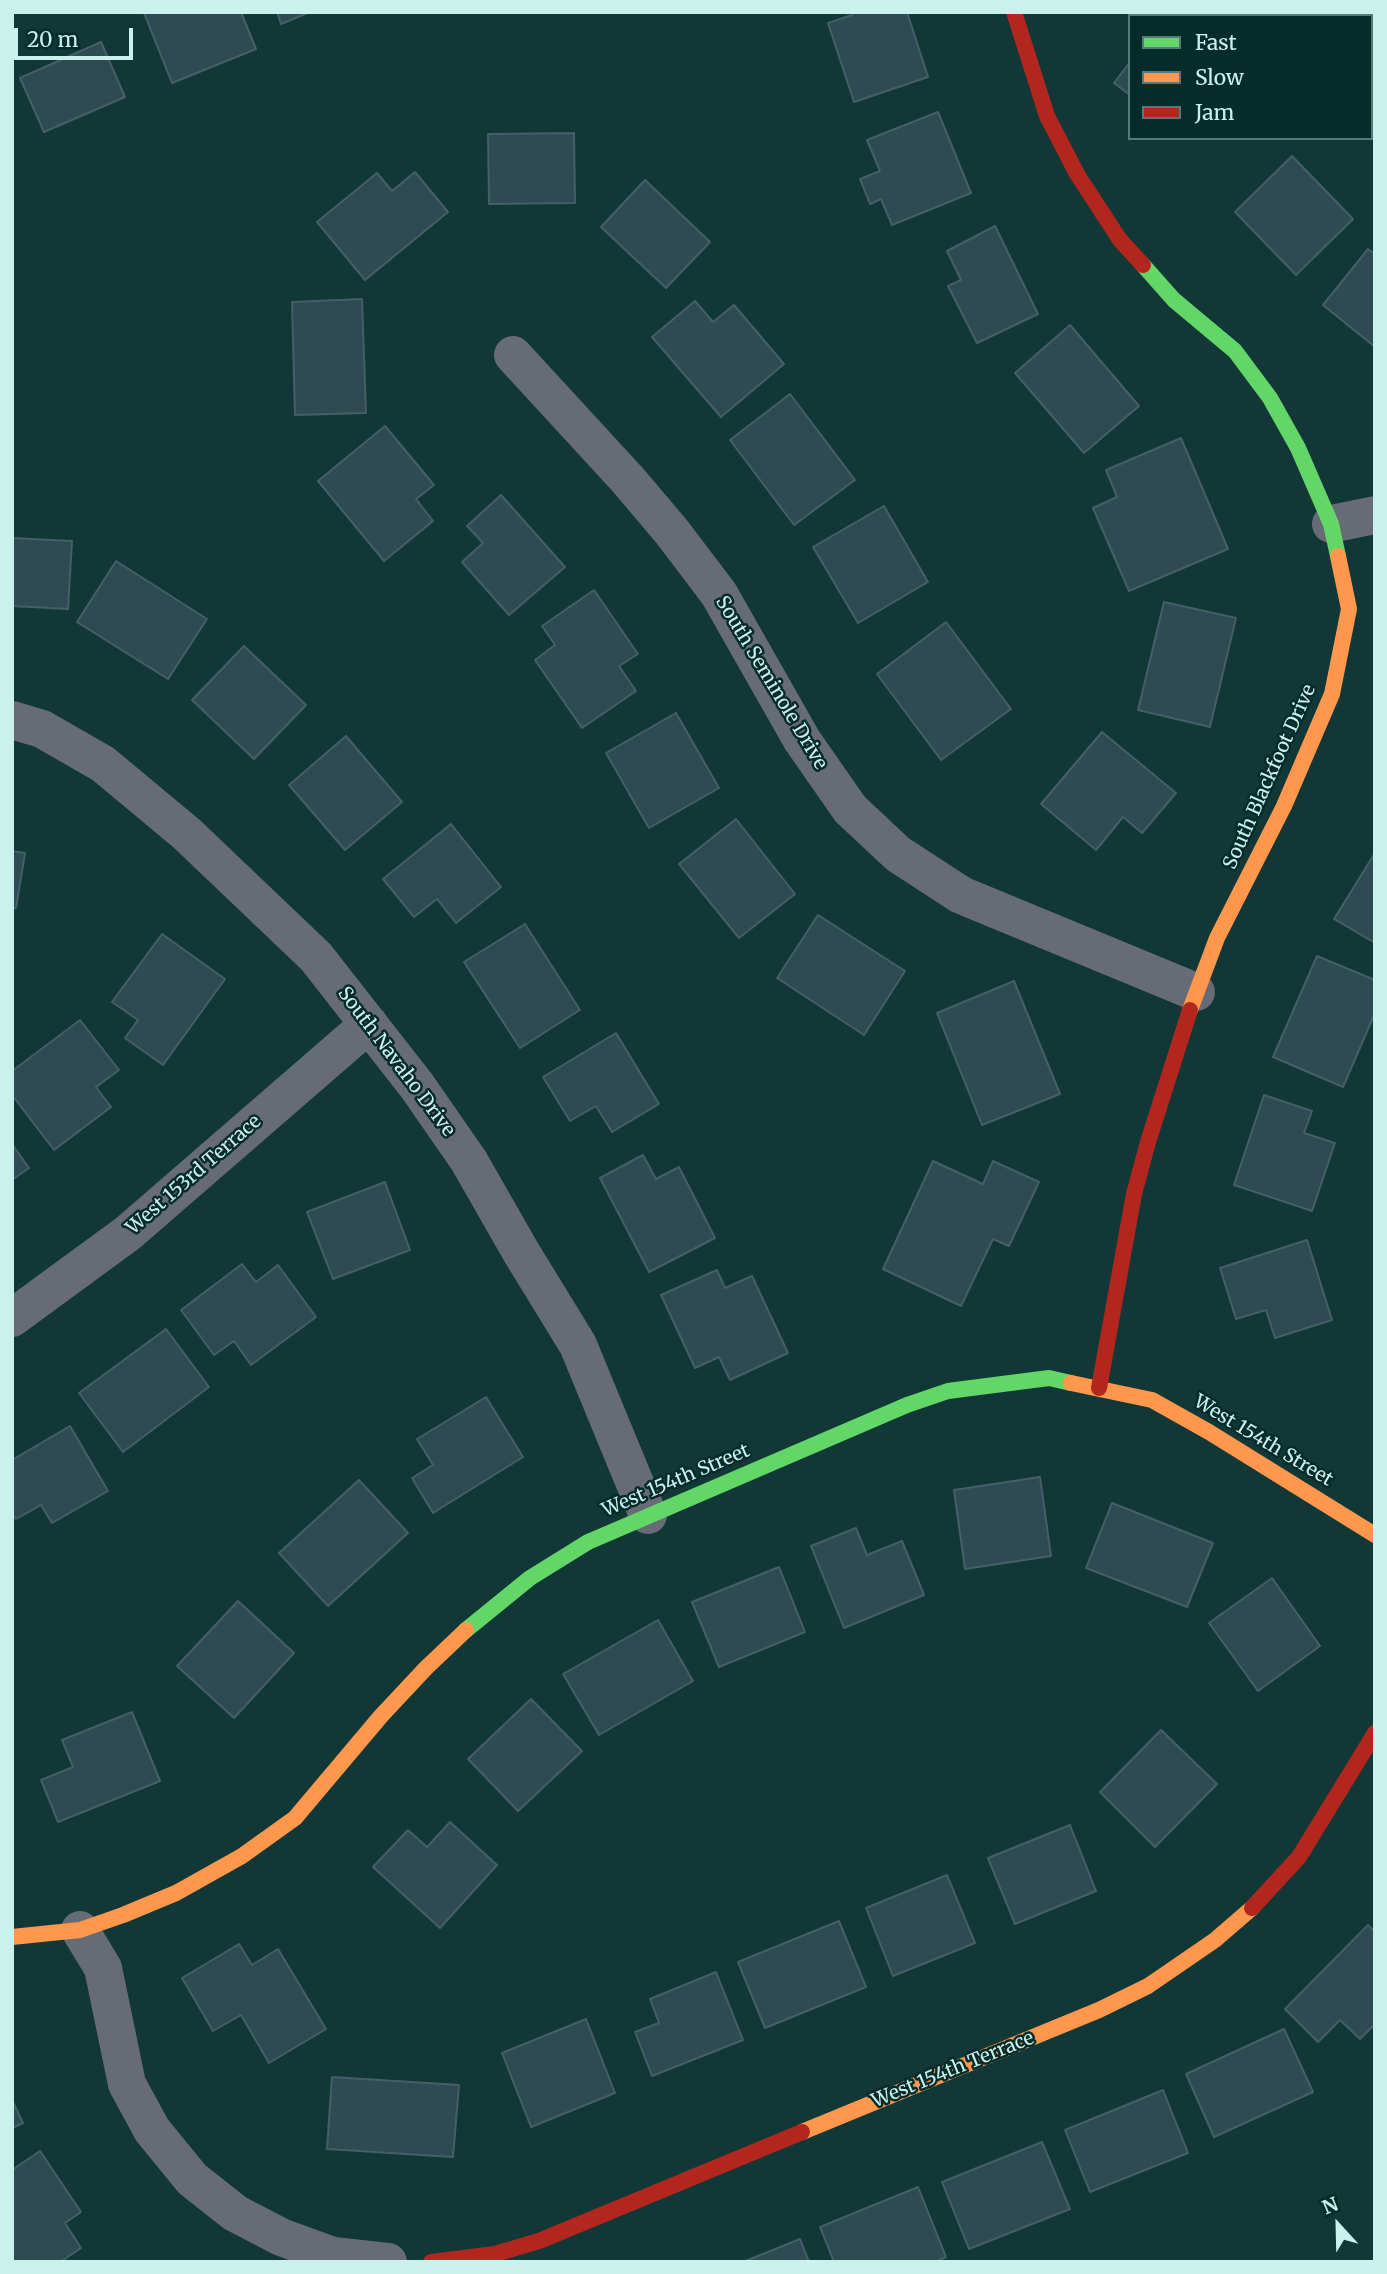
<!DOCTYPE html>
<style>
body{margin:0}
#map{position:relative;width:1387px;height:2274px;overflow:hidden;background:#113836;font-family:Merriweather,serif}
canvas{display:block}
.frame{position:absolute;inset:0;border:14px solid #cbf1ed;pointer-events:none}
.legend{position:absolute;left:1128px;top:14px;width:245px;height:126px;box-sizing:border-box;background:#072b29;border:2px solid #557a77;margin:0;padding:9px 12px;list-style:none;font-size:21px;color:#cbf1ed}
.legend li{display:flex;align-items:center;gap:14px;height:35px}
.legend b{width:35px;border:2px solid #557a77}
.north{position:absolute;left:1303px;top:2190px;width:70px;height:70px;-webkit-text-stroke:5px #072b29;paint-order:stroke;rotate:338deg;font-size:19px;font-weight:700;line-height:28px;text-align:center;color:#cbf1ed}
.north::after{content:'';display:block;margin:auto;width:24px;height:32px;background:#cbf1ed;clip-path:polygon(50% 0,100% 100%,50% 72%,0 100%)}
.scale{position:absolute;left:14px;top:28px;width:119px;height:32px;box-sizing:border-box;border:4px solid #cbf1ed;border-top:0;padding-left:9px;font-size:21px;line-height:24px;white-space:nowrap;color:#cbf1ed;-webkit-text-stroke:5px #072b29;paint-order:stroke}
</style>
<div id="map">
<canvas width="1387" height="2274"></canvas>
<div class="frame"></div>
<ul class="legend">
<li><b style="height:9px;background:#63d668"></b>Fast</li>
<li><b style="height:9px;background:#ff974d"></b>Slow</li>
<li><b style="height:9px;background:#b3261e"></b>Jam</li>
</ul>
<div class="north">N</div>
<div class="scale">20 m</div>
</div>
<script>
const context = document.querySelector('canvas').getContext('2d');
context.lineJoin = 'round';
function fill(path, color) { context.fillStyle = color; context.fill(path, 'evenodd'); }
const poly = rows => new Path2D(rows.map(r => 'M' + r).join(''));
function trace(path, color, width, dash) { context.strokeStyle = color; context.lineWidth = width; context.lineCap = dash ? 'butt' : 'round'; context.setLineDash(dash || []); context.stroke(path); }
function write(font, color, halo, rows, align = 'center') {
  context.font = font + ' Merriweather,serif'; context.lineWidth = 5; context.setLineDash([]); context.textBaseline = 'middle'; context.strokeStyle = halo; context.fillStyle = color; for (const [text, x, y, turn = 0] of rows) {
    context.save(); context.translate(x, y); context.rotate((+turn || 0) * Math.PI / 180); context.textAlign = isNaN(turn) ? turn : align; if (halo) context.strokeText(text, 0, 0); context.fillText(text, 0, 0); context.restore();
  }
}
const building = poly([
 [147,12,241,12,256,49,172,83,144,13,147,12],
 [277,12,310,12,281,24,277,12],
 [851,12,907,12,928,77,854,102,828,23,852,15,851,12],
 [1168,12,1203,12,1208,16,1165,16,1168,12],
 [1258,12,1335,12,1326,16,1259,16,1258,12],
 [101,42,125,97,44,132,20,78,101,42],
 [1130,62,1130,95,1114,83,1130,62],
 [938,112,971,193,892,225,881,199,870,204,860,179,880,171,867,140,938,112],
 [574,133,575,203,489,204,488,134,574,133],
 [1292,156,1353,219,1296,275,1235,212,1292,156],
 [415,172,448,212,365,280,317,222,377,173,392,191,415,172],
 [645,180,710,242,666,288,601,227,645,180],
 [995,226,1038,314,977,343,948,286,961,280,947,251,995,226],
 [1368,249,1375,254,1375,347,1323,305,1368,249],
 [362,299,366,413,295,415,292,302,362,299],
 [695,301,713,322,734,305,784,364,721,417,652,337,695,301],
 [1070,325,1139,406,1084,453,1015,373,1070,325],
 [790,394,855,480,794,525,730,440,790,394],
 [385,426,434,485,416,499,433,521,384,561,318,481,385,426],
 [1181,438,1228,549,1129,591,1093,508,1117,497,1106,470,1181,438],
 [501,495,565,567,509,615,462,562,483,543,467,526,501,495],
 [884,506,928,582,858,623,813,547,884,506],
 [12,538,72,541,68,609,12,606,12,538],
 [116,561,207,619,168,679,77,622,116,561],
 [594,590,638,654,619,666,636,691,582,728,535,660,555,645,542,626,594,590],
 [1164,602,1236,618,1210,727,1138,710,1164,602],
 [946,622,1011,709,941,760,877,674,946,622],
 [244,646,306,705,254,759,192,700,244,646],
 [676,713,719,788,649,828,606,753,676,713],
 [1102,732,1176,793,1142,833,1123,817,1096,850,1041,804,1102,732],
 [346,736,402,802,345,850,289,785,346,736],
 [736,819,795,894,739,938,679,864,736,819],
 [451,824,501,887,456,923,437,899,414,917,383,879,451,824],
 [12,851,25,853,16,908,12,908,12,851],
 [1375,853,1375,943,1334,919,1375,853],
 [818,915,905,971,864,1035,777,978,818,915],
 [525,924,580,1010,520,1048,464,962,525,924],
 [162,934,225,979,163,1065,125,1038,138,1020,112,1002,162,934],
 [1317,956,1375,980,1375,1013,1343,1087,1273,1057,1317,956],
 [1014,981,1060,1094,982,1125,937,1013,1014,981],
 [80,1020,119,1070,96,1087,111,1107,54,1150,12,1095,12,1071,80,1020],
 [616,1033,659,1104,612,1132,596,1106,570,1121,543,1077,616,1033],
 [1264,1095,1312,1111,1304,1133,1335,1143,1312,1211,1234,1185,1264,1095],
 [12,1144,29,1168,12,1180,12,1144],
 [643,1155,656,1179,679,1167,715,1238,649,1272,600,1178,643,1155],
 [933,1161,983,1184,993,1161,1039,1182,1009,1246,993,1239,961,1306,883,1269,933,1161],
 [385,1182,410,1250,333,1279,307,1212,385,1182],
 [1307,1240,1332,1320,1275,1338,1266,1310,1236,1319,1220,1268,1307,1240],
 [242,1264,256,1282,278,1265,316,1317,251,1365,234,1341,214,1355,181,1310,242,1264],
 [717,1270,725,1288,752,1276,788,1353,730,1380,719,1357,695,1368,661,1295,717,1270],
 [166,1329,209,1387,123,1452,79,1393,166,1329],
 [486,1397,523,1457,433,1513,412,1478,433,1465,417,1439,486,1397],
 [70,1426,108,1491,52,1523,41,1505,16,1519,12,1513,12,1460,70,1426],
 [1040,1477,1051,1556,965,1569,954,1490,1040,1477],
 [359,1480,408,1533,328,1606,279,1553,359,1480],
 [1112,1503,1213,1543,1187,1607,1086,1568,1112,1503],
 [856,1528,867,1555,902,1541,924,1595,844,1628,811,1546,856,1528],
 [779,1567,805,1632,719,1667,692,1602,779,1567],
 [1272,1578,1320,1646,1258,1691,1209,1623,1272,1578],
 [238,1601,294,1653,234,1718,177,1666,238,1601],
 [658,1620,693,1681,599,1735,563,1674,658,1620],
 [531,1699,582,1751,518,1811,468,1759,531,1699],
 [132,1712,160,1781,58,1822,41,1780,73,1767,62,1740,132,1712],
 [1161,1730,1217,1784,1155,1847,1100,1792,1161,1730],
 [450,1822,497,1865,440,1928,373,1867,408,1830,427,1847,450,1822],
 [1070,1825,1096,1891,1015,1924,988,1858,1070,1825],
 [947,1875,975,1943,893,1976,866,1908,947,1875],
 [839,1921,866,1987,765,2028,738,1962,839,1921],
 [1368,1925,1375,1932,1375,2024,1360,2039,1340,2020,1318,2042,1285,2009,1368,1925],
 [239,1944,252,1965,278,1949,326,2029,269,2063,241,2015,213,2031,182,1978,239,1944],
 [716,1972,743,2040,652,2076,635,2032,659,2023,650,1999,716,1972],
 [586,2019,615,2093,531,2127,502,2053,586,2019],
 [1284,2029,1313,2092,1214,2137,1186,2074,1284,2029],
 [332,2077,459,2085,453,2157,327,2149,332,2077],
 [1163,2090,1188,2153,1090,2192,1065,2130,1163,2090],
 [12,2100,23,2123,12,2128,12,2100],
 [1042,2142,1070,2209,969,2249,942,2182,1042,2142],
 [40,2151,81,2212,65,2223,81,2248,60,2262,12,2262,12,2170,40,2151],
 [918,2187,946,2257,935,2262,834,2262,820,2227,918,2187],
 [800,2239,809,2262,743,2262,800,2239]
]);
fill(building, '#2e4b54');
trace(building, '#455f66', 2);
trace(poly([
 [513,355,628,480,672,532,719,594,802,740,850,809,898,854,961,895,1196,992],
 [1331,524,1375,515],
 [12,720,42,729,103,764,187,834,316,957,417,1086,469,1161,521,1252,578,1345,648,1515],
 [12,1318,128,1233,369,1024],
 [80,1930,103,1968,127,2084,152,2130,192,2179,235,2213,281,2237,333,2256,388,2262]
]), '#666b76', 38);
trace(poly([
 [1143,265,1174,300,1235,351,1270,398,1298,448,1331,524,1338,556],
 [466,1630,530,1578,588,1542,907,1405,948,1391,1049,1378,1071,1383]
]), '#63d668', 16);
trace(poly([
 [1190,1010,1217,938,1284,806,1332,694,1349,609,1338,556],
 [1071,1383,1152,1400,1209,1432,1375,1535],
 [12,1937,80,1930,123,1915,176,1893,242,1856,295,1818,381,1716,426,1668,466,1630],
 [802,2132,1099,2010,1148,1986,1215,1940,1252,1908]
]), '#ff974d', 16);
trace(poly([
 [1014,12,1047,116,1077,174,1120,240,1143,265],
 [1099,1388,1134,1194,1148,1142,1190,1010],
 [1252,1908,1299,1857,1375,1733],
 [431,2262,495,2254,539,2241,802,2132]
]), '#b3261e', 16);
write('19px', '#cbf1ed', '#072b29', [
 ["South Seminole Drive",771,683,59],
 ["South Blackfoot Drive",1270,777,-66],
 ["South Navaho Drive",396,1062,53],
 ["West 153rd Terrace",194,1175,-41],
 ["West 154th Street",1263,1441,31],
 ["West 154th Street",676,1481,-23],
 ["West 154th Terrace",953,2070,-22]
]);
</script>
